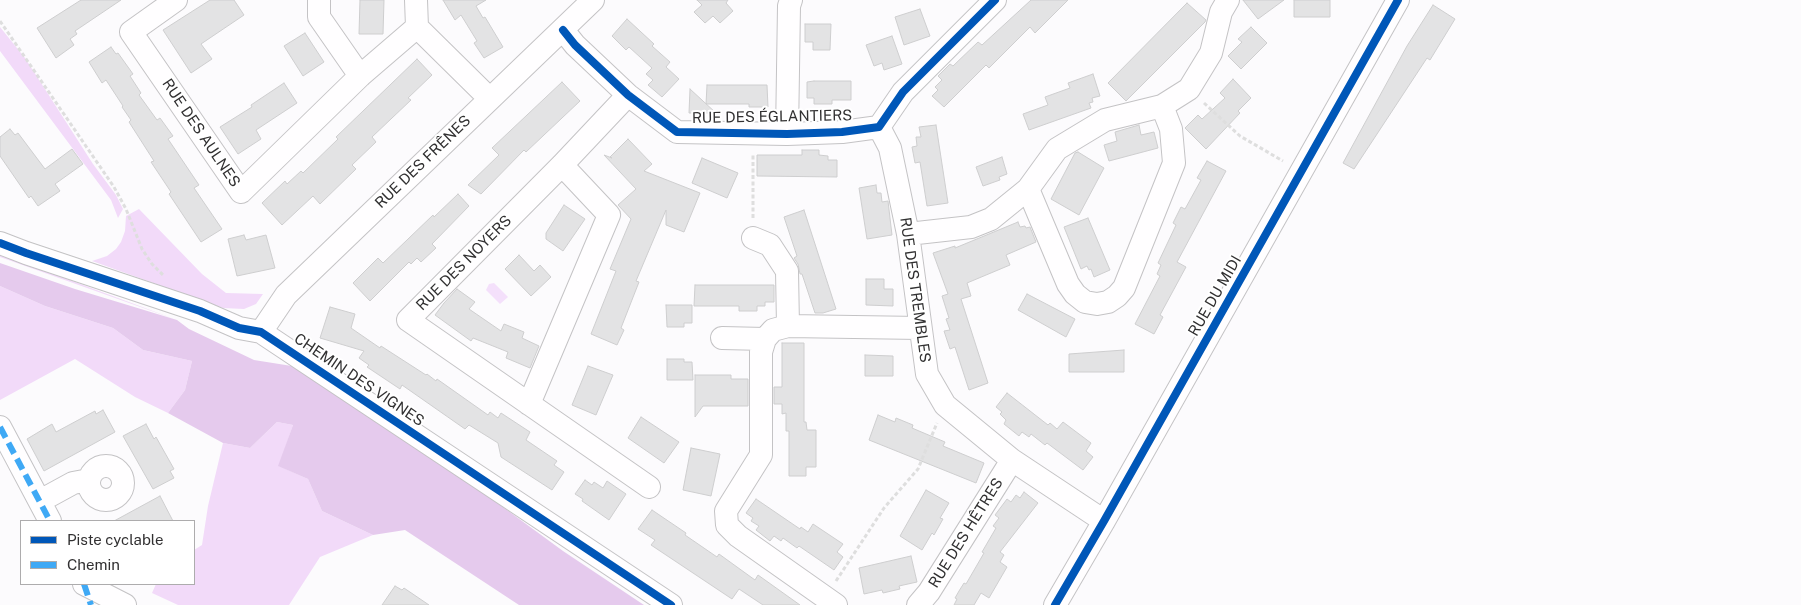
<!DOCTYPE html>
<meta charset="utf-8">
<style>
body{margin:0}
#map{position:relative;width:1801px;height:605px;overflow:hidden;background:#fcfbfd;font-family:"Public Sans",sans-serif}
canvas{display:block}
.legend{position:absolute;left:20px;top:520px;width:175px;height:65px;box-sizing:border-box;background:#fff;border:1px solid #adacad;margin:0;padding:6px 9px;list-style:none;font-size:15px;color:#313031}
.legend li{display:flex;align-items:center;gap:10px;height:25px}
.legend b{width:25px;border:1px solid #adacad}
</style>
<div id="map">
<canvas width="1801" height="605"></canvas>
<ul class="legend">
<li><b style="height:6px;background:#0057b8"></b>Piste cyclable</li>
<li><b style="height:6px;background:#3fa9f5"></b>Chemin</li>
</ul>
</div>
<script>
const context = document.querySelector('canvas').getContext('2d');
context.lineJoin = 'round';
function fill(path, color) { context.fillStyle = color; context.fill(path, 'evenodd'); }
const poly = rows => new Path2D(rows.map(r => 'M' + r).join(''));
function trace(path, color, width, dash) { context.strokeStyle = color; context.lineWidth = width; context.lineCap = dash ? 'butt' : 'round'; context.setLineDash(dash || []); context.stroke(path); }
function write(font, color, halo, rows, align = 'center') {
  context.font = font + ' "Public Sans",sans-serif'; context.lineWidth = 4; context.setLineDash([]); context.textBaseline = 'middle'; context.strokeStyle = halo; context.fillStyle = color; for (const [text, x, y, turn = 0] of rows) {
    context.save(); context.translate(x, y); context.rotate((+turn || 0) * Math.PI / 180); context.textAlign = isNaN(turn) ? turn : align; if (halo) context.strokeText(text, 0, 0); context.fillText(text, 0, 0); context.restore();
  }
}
fill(poly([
 [0,27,25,58,93,164,116,195,123,209,118,218,111,200,0,51],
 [139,209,202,274,226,293,263,294,256,304,244,309,223,308,92,261,107,256,116,249,121,242,125,231,126,216],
 [0,254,177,320,0,257],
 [0,286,45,306,113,328,143,350,192,361,185,390,168,413,135,397,75,359,0,400],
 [277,422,293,425,279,466,308,479,322,511,373,535,320,557,289,605,178,605,152,593,156,584,194,584,194,550,202,545,208,506,223,443,250,448]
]), '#f2daf9');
fill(poly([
 [0,263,75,289,177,320,189,329,254,360,298,367,425,450,563,551,644,605,519,605,405,530,373,535,322,511,308,479,278,466,293,425,277,422,250,448,223,443,168,413,185,390,192,361,143,350,113,328,45,306,0,286]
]), '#e5caed');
fill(poly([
 [494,283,508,297,500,304,486,290,489,284]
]), '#f4e0fb');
const building = poly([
 [81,0,121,0,75,31,77,34,70,39,74,45,56,58,37,28,81,0],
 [210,0,234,0,244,15,201,44,212,59,191,73,163,30,210,0],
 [360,0,384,0,383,34,359,34,360,0],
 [443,0,486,0,476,6,483,18,485,17,503,47,484,58,474,43,477,41,461,15,455,20,443,0],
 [697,0,728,0,726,3,733,11,720,23,713,16,705,23,694,12,702,5,697,0],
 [1031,0,1068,0,1035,33,1030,27,989,68,986,65,944,107,932,96,938,90,935,87,942,80,938,76,950,64,953,66,978,42,982,45,1031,0],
 [1243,0,1284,0,1258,19,1243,0],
 [1294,0,1330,0,1330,17,1294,17,1294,0],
 [1187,3,1206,20,1205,22,1126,101,1108,83,1187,3],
 [1433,5,1455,19,1430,60,1427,58,1354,169,1343,163,1407,46,1433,5],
 [920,9,930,36,904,45,895,17,920,9],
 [627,19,654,44,652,46,670,62,666,67,679,79,662,97,648,85,653,80,646,74,652,68,629,47,626,50,612,36,627,19],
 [805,24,831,24,830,50,813,50,813,42,805,42,805,24],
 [1251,27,1267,43,1241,69,1228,56,1242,42,1238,39,1251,27],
 [305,33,324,62,303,76,284,46,305,33],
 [892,36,902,64,884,70,882,63,874,66,866,45,892,36],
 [111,47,116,54,118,53,133,74,130,76,141,93,139,95,157,120,160,118,173,136,168,139,199,185,194,188,222,229,201,242,169,194,171,192,151,162,154,161,129,122,131,120,122,107,123,106,106,80,102,83,89,62,111,47],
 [417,59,432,75,408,98,411,100,372,137,376,142,352,165,356,169,320,204,313,196,282,225,262,203,285,181,287,184,301,171,303,173,338,139,336,137,417,59],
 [1093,74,1100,96,1092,98,1093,102,1089,103,1091,108,1029,130,1023,114,1048,105,1045,97,1070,88,1068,83,1093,74],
 [1233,79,1251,98,1238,111,1240,113,1206,149,1185,128,1198,115,1202,119,1225,98,1220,93,1233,79],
 [814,81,851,81,851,100,832,100,832,104,814,104,814,98,807,98,807,82,814,81],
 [562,82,580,101,526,152,524,150,481,194,468,185,499,155,492,148,562,82],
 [284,83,297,103,256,130,261,139,238,154,220,127,252,107,251,105,284,83],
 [707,85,767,85,768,107,749,107,749,104,706,104,707,85],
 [690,89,716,113,689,113,690,89],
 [936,125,948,203,927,206,920,162,915,163,912,147,917,146,916,137,921,137,919,127,936,125],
 [1139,125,1141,135,1154,132,1158,148,1109,161,1104,145,1117,141,1115,132,1139,125],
 [10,129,15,135,18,133,45,169,72,149,83,164,55,184,60,191,38,206,31,196,29,198,0,156,0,137,10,129],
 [628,139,652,164,644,171,700,193,684,232,666,225,666,210,636,281,639,282,621,328,624,330,617,345,591,334,616,271,610,269,631,219,618,205,636,189,604,155,612,158,610,157,628,139],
 [802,150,819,150,819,155,828,156,828,160,837,160,837,177,757,176,757,155,802,155,802,150],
 [1078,152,1104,168,1079,215,1051,199,1075,153,1078,152],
 [1002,157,1007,174,999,177,1000,180,983,186,976,167,1002,157],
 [702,158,738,173,727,198,692,183,702,158],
 [1207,161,1226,171,1177,262,1186,267,1160,315,1163,317,1154,334,1135,324,1160,276,1157,274,1161,265,1158,263,1176,225,1173,223,1181,207,1185,209,1201,180,1197,178,1207,161],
 [876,185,877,193,881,193,882,202,888,201,892,235,867,239,859,188,876,185],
 [458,194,469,206,432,244,436,248,421,262,417,258,411,264,409,262,370,301,353,283,378,258,383,263,433,215,434,217,458,194],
 [564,205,585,219,563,251,546,239,546,233,564,205],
 [804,210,836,309,823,313,815,313,802,274,800,274,798,264,794,258,797,256,784,217,804,210],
 [1088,218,1110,270,1094,277,1091,269,1089,270,1087,266,1081,269,1064,227,1088,218],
 [1018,222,1020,227,1025,226,1026,228,1030,227,1036,242,1006,255,1010,265,967,283,971,296,961,299,988,383,969,390,955,347,950,349,944,331,950,330,946,319,949,318,942,296,948,294,933,253,955,246,955,248,1018,222],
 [244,235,246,240,266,235,275,268,237,276,228,239,244,235],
 [519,255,534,271,540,265,551,277,531,296,505,269,519,255],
 [866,279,884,279,884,289,893,289,893,306,866,305,866,279],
 [695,285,774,285,774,302,765,302,765,306,757,306,757,311,739,311,739,306,694,306,695,285],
 [457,289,475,302,469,309,501,331,504,324,524,332,522,338,539,346,530,368,506,358,508,352,473,338,471,341,435,315,444,303,457,289],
 [1027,294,1075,319,1066,337,1018,310,1027,294],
 [666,305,692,305,692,323,684,323,684,327,667,327,666,305],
 [330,307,355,314,351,328,380,348,381,346,426,375,427,374,436,381,437,379,488,415,490,412,498,418,501,413,530,432,526,440,557,461,554,465,564,472,552,490,501,457,498,443,469,425,465,429,402,385,400,389,367,367,369,365,359,358,364,351,320,338,330,307],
 [782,343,804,343,804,422,806,422,807,430,816,430,816,467,806,467,806,476,789,476,789,431,786,431,786,413,782,414,782,404,774,404,774,387,782,387,782,343],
 [1124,350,1124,372,1069,372,1069,354,1124,350],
 [865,355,893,356,893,376,865,376,865,355],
 [667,359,684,359,684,362,692,362,693,380,667,380,667,359],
 [588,366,613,375,596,415,572,405,588,366],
 [695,375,731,375,731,379,748,379,748,406,703,406,695,417,695,375],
 [1007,393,1048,425,1050,423,1057,429,1063,422,1091,443,1086,451,1093,457,1083,470,1047,443,1045,445,1031,434,1029,437,1022,432,1019,436,1004,424,1006,420,1000,414,1002,412,996,407,1007,393],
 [103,410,115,432,44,471,27,439,52,424,56,432,95,411,96,414,103,410],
 [878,415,895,422,896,418,913,425,912,428,945,442,943,446,984,463,976,483,869,440,878,415],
 [641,417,679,442,664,463,628,438,641,417],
 [146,424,154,439,156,437,174,469,170,471,174,478,153,489,123,436,146,424],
 [691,448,720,454,711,496,683,490,691,448],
 [585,480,592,485,594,482,603,488,607,481,626,494,609,520,582,501,583,499,575,494,585,480],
 [926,490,949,503,940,518,943,519,934,535,932,533,922,550,900,536,926,490],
 [1024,492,1038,503,1000,552,1004,555,1000,562,1007,567,989,598,981,593,974,605,954,605,957,599,955,598,959,591,964,583,966,584,984,553,982,552,996,528,993,526,999,518,995,515,1007,499,1011,502,1016,495,1020,498,1024,492],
 [160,496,173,521,114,521,160,496],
 [756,499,800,529,801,527,808,532,813,524,843,544,837,552,843,557,834,570,799,546,797,548,783,538,781,541,774,536,770,541,756,530,759,526,751,521,753,518,746,513,756,499],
 [652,510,686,533,685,535,717,557,719,554,755,580,758,575,800,605,763,605,739,589,732,599,651,545,655,540,638,529,652,510],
 [911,556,917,582,899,586,900,589,883,593,882,590,864,594,859,568,911,556],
 [395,586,402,590,404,588,429,605,382,605,395,586]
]);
fill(building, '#e3e3e4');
trace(building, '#cececf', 1);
const street = poly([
 [176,0,131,32,241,192,360,76,417,27],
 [319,0,319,17,360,76],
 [416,0,417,27,489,98],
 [563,30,575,45,628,95,677,132,787,134,842,132,879,127,903,92,995,0],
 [628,95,562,165,408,320,649,487],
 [879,127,890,148,908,234,927,374,945,405,1012,460,1104,521],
 [787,134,789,6,791,0],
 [1028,189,1068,284,1075,294,1085,302,1097,304,1108,302,1117,296,1124,288,1174,163,1171,129,1162,106],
 [908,234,971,227,991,219,1028,189,1057,149,1105,120,1162,106,1189,89,1211,53,1221,12,1228,0],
 [753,238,770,245,787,271,788,326],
 [0,243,26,253,200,311,239,328,261,332,671,605],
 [261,332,286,295,593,0],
 [722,338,765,339],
 [529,404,609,215,562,165],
 [0,427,50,521],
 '89 483a17 17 0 1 1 34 0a17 17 0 1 1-34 0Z',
 [40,501,73,483,89,480],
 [84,584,125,605],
 [836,605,738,536,727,525,726,511,761,455,761,352,765,339,773,330,788,326,920,328],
 [918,605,929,592,1012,460],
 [1055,605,1104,521,1398,0]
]);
trace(street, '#c4c3c5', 24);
trace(poly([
 [0,21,114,187,126,209,142,249,152,264,164,276],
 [1204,103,1240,136,1283,161],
 [753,218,753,154],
 [836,581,884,508,918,469,937,423]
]), '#dedede', 3, [4, 2.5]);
trace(street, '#fffeff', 22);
trace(poly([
 [0,427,50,521],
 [84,584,91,605]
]), '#3fa9f5', 6, [12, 6]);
trace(poly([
 [563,30,575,45,628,95,677,132,787,134,842,132,879,127,903,92,995,0],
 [0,243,26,253,200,311,239,328,261,332,671,605],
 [1055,605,1104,521,1398,0]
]), '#0057b8', 8);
write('15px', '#313031', '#fff', [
 ["RUE DES ÉGLANTIERS",772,117,-1],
 ["RUE DES AULNES",201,133,56],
 ["RUE DES FRÊNES",423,162,-44],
 ["RUE DES NOYERS",464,263,-45],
 ["RUE DES TREMBLES",915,290,82],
 ["RUE DU MIDI",1215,296,-60],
 ["CHEMIN DES VIGNES",359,380,34],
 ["RUE DES HÊTRES",966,533,-58]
]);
</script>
